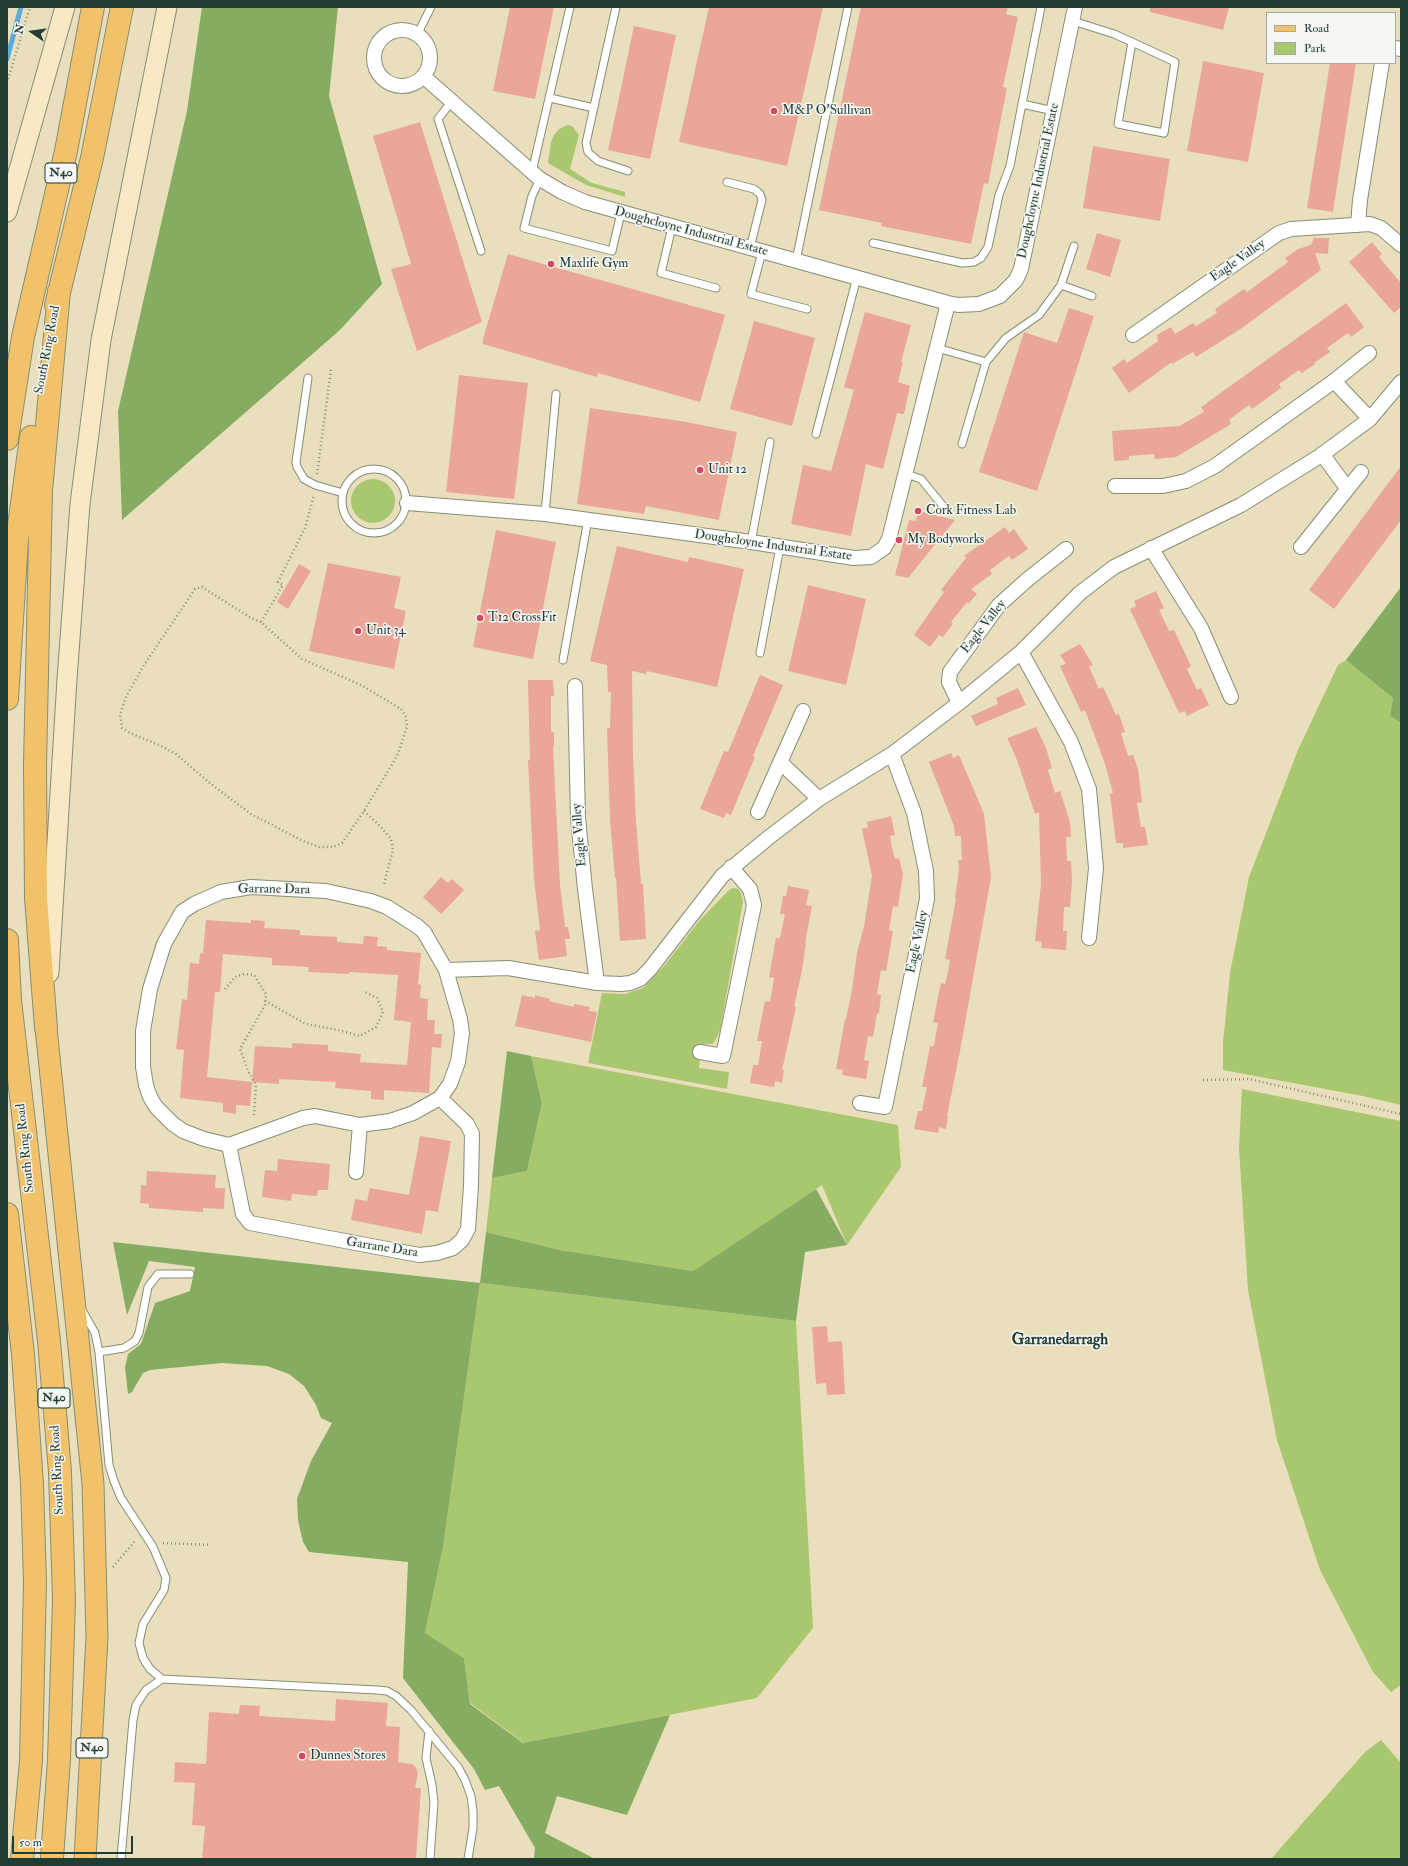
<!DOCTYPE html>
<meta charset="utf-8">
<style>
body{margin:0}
#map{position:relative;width:1408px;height:1866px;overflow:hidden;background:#eadfbc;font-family:"IM FELL Double Pica",serif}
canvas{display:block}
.frame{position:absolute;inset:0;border:8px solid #1f3d34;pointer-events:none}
.legend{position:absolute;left:1266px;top:12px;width:130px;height:52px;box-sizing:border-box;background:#f6f6f2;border:1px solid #a0aca6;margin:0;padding:5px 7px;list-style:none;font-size:12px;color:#1f3d34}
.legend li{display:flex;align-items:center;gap:8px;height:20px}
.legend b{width:20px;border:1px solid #a0aca6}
.north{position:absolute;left:12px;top:12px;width:40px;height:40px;-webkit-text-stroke:3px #f6f6f2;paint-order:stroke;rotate:283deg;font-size:11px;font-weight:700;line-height:16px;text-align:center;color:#1f3d34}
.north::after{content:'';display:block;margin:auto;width:14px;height:18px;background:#1f3d34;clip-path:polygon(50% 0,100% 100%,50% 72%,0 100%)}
.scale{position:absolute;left:12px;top:1836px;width:121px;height:18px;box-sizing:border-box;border:2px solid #1f3d34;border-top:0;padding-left:5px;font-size:12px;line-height:14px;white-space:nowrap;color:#1f3d34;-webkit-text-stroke:3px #f6f6f2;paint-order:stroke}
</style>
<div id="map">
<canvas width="1408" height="1866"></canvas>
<div class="frame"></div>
<ul class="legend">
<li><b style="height:5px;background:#f2c26a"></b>Road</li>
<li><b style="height:11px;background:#a9c76f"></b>Park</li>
</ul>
<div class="north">N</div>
<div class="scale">50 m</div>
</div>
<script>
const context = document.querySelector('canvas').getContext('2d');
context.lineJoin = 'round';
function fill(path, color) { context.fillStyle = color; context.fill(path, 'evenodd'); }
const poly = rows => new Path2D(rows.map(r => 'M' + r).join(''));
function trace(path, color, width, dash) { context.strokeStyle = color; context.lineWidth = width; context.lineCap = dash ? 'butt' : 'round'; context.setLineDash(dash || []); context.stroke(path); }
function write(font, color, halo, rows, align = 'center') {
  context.font = font + ' "IM FELL Double Pica",serif'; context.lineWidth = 3; context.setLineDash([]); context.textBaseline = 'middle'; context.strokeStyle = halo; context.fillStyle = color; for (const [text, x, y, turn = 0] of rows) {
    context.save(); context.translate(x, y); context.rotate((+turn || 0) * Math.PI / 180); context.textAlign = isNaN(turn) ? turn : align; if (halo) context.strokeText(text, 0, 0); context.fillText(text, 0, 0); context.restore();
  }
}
fill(poly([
 [568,125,572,126,579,135,570,169,592,183,625,192,625,197,586,185,548,163,551,142,554,135,559,129],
 '351 501a22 22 0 1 1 44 0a22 22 0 1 1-44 0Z',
 [1346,660,1393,698,1390,716,1401,723,1401,1105,1363,1096,1223,1070,1223,1043,1230,973,1249,877,1298,750,1338,665],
 [734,888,738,889,741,893,743,902,720,1031,714,1043,711,1044,702,1044,699,1068,729,1072,727,1089,588,1063,602,993,625,994,643,988,664,966,700,920,730,889],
 [531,1056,898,1125,901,1167,847,1245,822,1185,693,1271,560,1250,486,1232,492,1178,527,1171,542,1103],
 [1242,1089,1401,1121,1401,1685,1391,1692,1373,1672,1320,1570,1277,1440,1248,1290,1239,1148],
 [480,1283,796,1321,813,1628,757,1698,524,1743,470,1703,464,1658,425,1633,443,1547],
 [1381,1740,1401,1763,1401,1859,1271,1859,1365,1752]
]), '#a9c76f');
fill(poly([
 [202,7,338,7,329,96,382,284,340,330,122,520,118,411,187,111],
 [1401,587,1401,723,1390,716,1393,698,1346,660],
 [507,1051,531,1056,542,1103,527,1171,492,1178],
 [816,1189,847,1245,805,1252,796,1321,480,1283,443,1547,425,1633,464,1658,470,1704,523,1743,670,1715,627,1815,557,1796,545,1833,595,1859,534,1859,535,1848,499,1786,485,1790,474,1769,403,1678,408,1562,309,1552,303,1542,298,1520,297,1499,311,1461,332,1423,321,1418,316,1405,304,1386,289,1374,267,1366,222,1363,150,1370,143,1373,132,1392,128,1394,125,1368,128,1354,141,1344,155,1303,190,1291,195,1267,149,1261,127,1315,113,1242,480,1283,486,1232,560,1250,693,1271]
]), '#86ac62');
trace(poly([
 [7,59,21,7]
]), '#5dacd7', 5);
fill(poly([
 [510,7,554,7,535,99,493,91],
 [709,7,823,7,787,166,679,142],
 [861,7,1008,7,1006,14,1018,17,1003,87,1007,88,988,184,984,183,971,244,881,226,882,223,819,210],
 [1150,7,1229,7,1223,30,1150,12],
 [634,26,676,35,650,159,608,150],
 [1203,61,1264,73,1248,162,1187,151],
 [1330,63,1356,63,1333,212,1307,208],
 [420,122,482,322,417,351,391,269,411,264,373,136],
 [1093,146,1170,159,1160,221,1083,208],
 [1097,233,1121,240,1110,277,1086,269],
 [1314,238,1329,238,1328,254,1315,253,1321,270,1242,328,1196,357,1193,352,1172,364,1172,362,1129,393,1112,368,1124,359,1127,363,1158,341,1157,335,1171,327,1175,334,1193,323,1196,326,1217,313,1215,309,1244,289,1247,292,1288,262,1285,258,1298,249,1311,245],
 [1372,242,1382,254,1379,257,1401,283,1401,307,1394,313,1349,262],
 [508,254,725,315,700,402,598,373,597,377,483,344,483,339],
 [1346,303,1364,327,1351,337,1348,333,1327,348,1330,352,1314,363,1315,364,1302,373,1299,370,1279,384,1281,388,1252,409,1249,405,1229,420,1231,424,1218,432,1176,457,1155,459,1154,454,1129,456,1129,460,1114,461,1112,431,1179,426,1204,412,1201,407],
 [1069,308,1094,316,1037,491,979,472,1024,332,1057,343],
 [865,312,911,325,901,362,903,362,898,382,910,386,904,414,897,413,883,469,866,464,851,536,791,524,803,465,831,471,854,390,844,387],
 [754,321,815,338,792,426,730,409],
 [459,375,528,383,514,499,446,492],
 [590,408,681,421,737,432,719,520,646,506,644,514,577,504],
 [1401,466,1401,520,1334,609,1309,590],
 [918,511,955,520,908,578,895,575,909,520,916,521],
 [1005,527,1009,533,1014,529,1028,549,1012,560,1009,556,990,570,992,574,971,589,977,594,968,604,967,602,951,622,953,624,943,637,939,635,930,647,914,635,944,592,941,590,966,558,964,556],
 [496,530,556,542,533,659,473,647],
 [617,546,688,562,689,557,744,569,717,687,647,671,646,674,632,671,633,754,636,821,641,884,643,884,646,939,620,941,616,878,615,878,610,820,607,728,610,728,611,692,608,692,607,665,590,661],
 [328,563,401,577,394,608,406,611,394,669,309,651],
 [299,564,311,571,288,609,277,602],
 [808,585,866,599,846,685,788,671],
 [1156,591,1164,608,1159,610,1169,631,1174,630,1191,666,1187,669,1197,690,1201,688,1209,705,1187,716,1185,711,1179,713,1130,609,1136,606,1134,601],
 [1080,644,1093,665,1089,667,1099,689,1103,687,1116,715,1119,714,1125,732,1121,733,1128,756,1133,755,1138,769,1142,802,1137,803,1141,827,1145,827,1148,845,1123,848,1123,843,1116,843,1110,794,1113,793,1105,764,1085,710,1081,712,1060,666,1066,664,1060,655],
 [760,675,783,685,753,756,755,757,731,815,726,813,724,818,700,809,724,751,728,752],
 [528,680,553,680,554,696,551,696,551,732,554,732,554,747,553,747,560,885,565,927,568,927,570,939,565,939,567,956,539,960,535,931,540,930,534,879,528,760,530,760],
 [1018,688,1026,705,976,726,971,716,998,704,996,698],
 [1036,727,1046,748,1052,768,1048,770,1055,793,1060,791,1070,822,1071,837,1066,837,1067,861,1071,861,1072,881,1070,907,1064,907,1063,931,1067,931,1066,950,1041,948,1042,942,1035,941,1041,884,1039,812,1035,814,1017,760,1008,740,1008,738],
 [951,753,953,758,959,755,984,814,991,877,960,1051,947,1116,948,1116,946,1129,939,1127,938,1133,914,1129,918,1111,922,1111,927,1087,922,1087,930,1046,934,1046,936,1034,938,1023,933,1022,941,983,945,984,948,972,950,960,945,959,956,899,955,898,959,869,958,860,962,860,961,836,955,836,954,826,929,762],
 [891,816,895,835,890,836,892,848,895,859,899,858,903,874,898,907,893,906,889,930,893,931,886,971,881,970,877,994,881,995,879,1013,877,1013,873,1037,868,1036,864,1060,869,1061,866,1079,842,1075,843,1070,836,1069,845,1019,846,1019,852,990,857,953,864,926,872,876,862,829,868,827,867,822],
 [441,877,448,883,452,879,464,890,441,914,423,897],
 [788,886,809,890,806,905,812,906,805,943,806,943,802,970,794,1007,796,1007,782,1070,784,1070,782,1083,775,1081,774,1087,750,1083,753,1065,758,1065,762,1041,757,1041,765,1001,770,1002,774,978,769,977,776,938,780,938,785,914,780,914,783,896,786,896],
 [206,920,251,923,251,920,265,921,264,928,300,930,300,935,337,937,337,942,363,944,364,936,378,937,377,946,387,947,387,950,421,953,418,984,421,985,420,998,428,999,427,1020,435,1020,434,1034,442,1034,441,1048,432,1047,429,1093,384,1090,384,1100,371,1099,371,1091,335,1088,336,1082,279,1079,279,1084,252,1082,255,1046,292,1048,292,1043,328,1045,328,1051,361,1054,360,1062,407,1065,411,1022,394,1020,398,975,349,972,349,974,308,972,309,967,272,965,272,958,223,954,220,992,215,992,207,1077,252,1082,250,1106,236,1105,236,1114,223,1112,223,1103,180,1098,184,1050,176,1049,182,999,187,1000,190,963,199,964,200,953,203,954],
 [522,995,535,998,535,995,550,999,549,1001,574,1007,574,1004,590,1007,589,1011,597,1012,591,1042,515,1026],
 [420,1136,451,1141,438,1212,426,1210,422,1234,351,1220,355,1199,367,1201,370,1188,409,1195],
 [278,1159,330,1164,328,1190,318,1190,317,1196,292,1194,291,1201,262,1197,265,1170,277,1171],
 [147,1171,216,1175,215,1188,225,1188,224,1209,203,1208,203,1212,187,1211,149,1208,149,1204,140,1203,141,1185,146,1186],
 [827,1326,828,1342,842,1341,845,1394,827,1395,826,1383,816,1384,812,1327],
 [336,1699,388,1703,386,1726,400,1727,398,1762,412,1764,416,1768,418,1773,415,1788,421,1788,416,1859,202,1859,205,1826,192,1825,195,1783,174,1782,175,1762,206,1764,209,1712,239,1714,240,1705,260,1706,259,1716,335,1721]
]), '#eaa697');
const lane = poly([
 [616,7,586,143,588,152,598,161,628,171],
 [1073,21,1114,34,1132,42,1175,62,1164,133,1118,124,1132,42],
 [417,35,431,7],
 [550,98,594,108],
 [452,101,438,119,481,251],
 [1022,104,1041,7],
 [532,172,570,7],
 [540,179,532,196,524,228,612,251,621,213],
 [727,182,754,189,760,194,762,200,750,248],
 [672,227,661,273,716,288],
 [873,243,962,263,974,262,981,258,988,247,999,195,1010,166,1022,104,1054,111],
 [1074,246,1061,285,1092,296],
 [762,252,751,294,807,309],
 [796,261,848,7],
 [937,348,986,362,962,444],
 [986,362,1006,338,1039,315,1061,285],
 [308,378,296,462,297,467,304,479,315,485,343,493],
 [816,434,857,277],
 '342 501a32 32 0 1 1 64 0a32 32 0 1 1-64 0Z',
 [906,474,921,479,943,506],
 [545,514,556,394],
 [751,542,770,442],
 [760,653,780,547],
 [563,660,588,519],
 [82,1310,95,1333,99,1352,109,1465,114,1481,121,1498,153,1547,166,1578,164,1590,143,1624,139,1643,143,1658,150,1669,162,1679],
 [99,1352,124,1348,135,1341,139,1333,148,1287,158,1274,190,1274],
 [429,1731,426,1758,432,1785,434,1802,430,1859],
 [121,1859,133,1720,136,1705,146,1690,162,1679,377,1690,387,1691,396,1696,411,1710,458,1767,465,1780,471,1796,473,1811,473,1828,468,1859]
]);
const street = poly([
 '374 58a28 28 0 1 1 56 0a28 28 0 1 1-56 0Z',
 [1395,48,1401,49],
 [423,76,540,179,562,192,585,202,948,303,958,305,979,304,1000,296,1016,280,1021,269,1075,7],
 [1358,225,1360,200,1382,63],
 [1133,335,1279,233,1291,229,1370,224,1381,228,1401,245],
 [1334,381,1370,419],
 [1322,454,1347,488],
 [1115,486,1163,486,1186,481,1215,466,1334,381,1369,353],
 [407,503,545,514,751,542,854,558,871,557,884,548,889,539,948,303],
 [1301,547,1361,472],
 [1151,548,1201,628,1231,697],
 [1021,652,1071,742,1089,789,1096,868,1089,938],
 [575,686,578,818,585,889,597,983],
 [959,703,949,682,950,672,999,605,1028,579,1066,549],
 [780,762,819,799],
 [758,812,803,711],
 [251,887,326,891,371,901,387,907,417,926,424,932,446,970,460,1019,462,1033,458,1062,450,1084,440,1098,413,1113,390,1121,360,1125,315,1116,303,1118,229,1145,204,1139,183,1131,173,1124,156,1107,150,1097,146,1085,143,1067,143,1031,150,989,164,944,182,912,194,904,221,892,251,887],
 [446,970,508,968,597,983,621,984,630,983,640,979,650,969,722,876,768,838,819,799,892,754,959,703,1021,652,1080,593,1114,567,1241,505,1320,456,1370,419,1401,382],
 [700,1052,723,1056,754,905,750,889,731,867],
 [860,1103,885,1107,927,899,926,871,914,813,892,754],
 [229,1145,243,1214,250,1223,419,1255,437,1253,453,1248,462,1240,468,1229,471,1186,472,1134,467,1124,440,1098],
 [356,1172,360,1125]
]);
const secondary = poly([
 [7,212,65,7],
 [49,973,67,679,80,504,101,340,167,7]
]);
const primary = poly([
 [46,1028,93,1484,97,1637,85,1859]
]);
const highway = poly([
 [56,305,92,158,122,7],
 [7,439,23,337,66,151,93,7],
 [7,699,17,540,31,437],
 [7,940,10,1000,49,1341,60,1472,64,1600,59,1759,52,1859],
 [46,1028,36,898,35,765,41,491,59,291],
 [7,1214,23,1354,32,1484,35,1582,31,1761,22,1859]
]);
trace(lane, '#848e78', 9);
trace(street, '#848e78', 16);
trace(secondary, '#848e78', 21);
trace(primary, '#848e78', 23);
trace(highway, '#848e78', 24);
trace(poly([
 [7,83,30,7],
 [317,474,331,370],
 [261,622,251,618,202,587,195,589,144,665,126,697,120,714,122,728,130,733,159,745,176,754,211,784,251,814,303,841,319,847,333,847,342,843,364,811,397,756,407,727,406,717,401,709,361,685,302,659,261,622,283,585,278,582,305,528,314,495],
 [364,811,381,827,391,839,393,850,384,884],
 [225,989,235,977,244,974,254,975,266,994,265,1005,240,1049,248,1071,256,1085,254,1115],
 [265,1001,306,1024,338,1030,360,1036,376,1027,383,1012,377,998,363,991],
 [1203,1080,1249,1079,1401,1114],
 [163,1543,211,1545],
 [113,1567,136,1540]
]), '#848e78', 2.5, [1, 3]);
trace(lane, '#fff', 7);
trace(street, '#fff', 14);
trace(secondary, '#fae7c3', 19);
trace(primary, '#f2c26a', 21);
trace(highway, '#f2c26a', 22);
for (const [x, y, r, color] of [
 [774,111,4,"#d1495b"],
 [551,264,4,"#d1495b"],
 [700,470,4,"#d1495b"],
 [918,511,4,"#d1495b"],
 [899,540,4,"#d1495b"],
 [480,618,4,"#d1495b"],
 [358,631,4,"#d1495b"],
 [302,1756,4,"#d1495b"]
]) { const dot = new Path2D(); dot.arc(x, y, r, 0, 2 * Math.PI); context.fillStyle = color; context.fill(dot); trace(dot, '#f6f6f2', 1.5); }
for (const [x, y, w] of [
 [61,173,32],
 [54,1398,32],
 [92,1748,32]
]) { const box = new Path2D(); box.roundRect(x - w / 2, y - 10, w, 20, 3); context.fillStyle = '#f6f6f2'; context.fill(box); trace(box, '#1f3d34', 1); }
write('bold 12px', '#1f3d34', null, [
 ["N40",61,173],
 ["N40",54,1398],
 ["N40",92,1748]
]);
write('13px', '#1f3d34', '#f6f6f2', [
 ["M&P O’Sullivan",782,111],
 ["Maxlife Gym",559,264],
 ["Unit 12",708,470],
 ["Cork Fitness Lab",926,511],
 ["My Bodyworks",907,540],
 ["T12 CrossFit",488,618],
 ["Unit 34",366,631],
 ["Dunnes Stores",310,1756]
], 'left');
write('13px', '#1f3d34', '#f6f6f2', [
 ["Doughcloyne Industrial Estate",1039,181,-78],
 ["Doughcloyne Industrial Estate",691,232,15],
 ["Eagle Valley",1238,261,-35],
 ["South Ring Road",48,350,-79],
 ["Doughcloyne Industrial Estate",773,546,8],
 ["Eagle Valley",984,627,-52],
 ["Eagle Valley",580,835,-95],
 ["Garrane Dara",274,890,1],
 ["Eagle Valley",918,942,-78],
 ["South Ring Road",26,1148,-96],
 ["Garrane Dara",382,1248,9],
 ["South Ring Road",58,1470,-93]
]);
write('bold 15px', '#1f3d34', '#f6f6f2', [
 ["Garranedarragh",1060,1341]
]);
</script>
